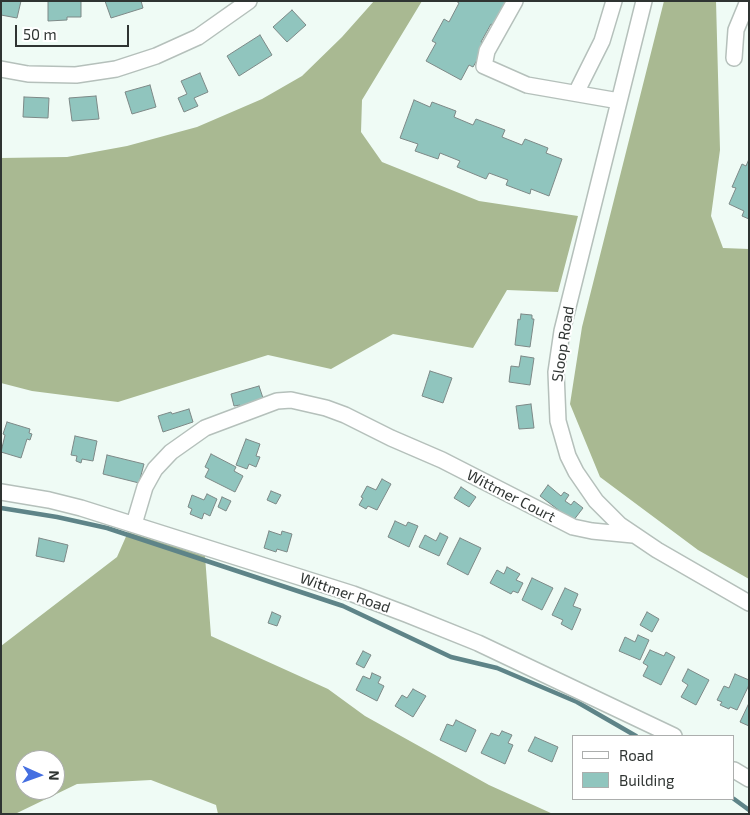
<!DOCTYPE html>
<style>
body{margin:0}
#map{position:relative;width:750px;height:815px;overflow:hidden;background:#effbf5;font-family:"Exo 2",sans-serif}
canvas{display:block}
.frame{position:absolute;inset:0;border:2px solid #2f3432;pointer-events:none}
.legend{position:absolute;left:572px;top:735px;width:162px;height:65px;box-sizing:border-box;background:#fff;border:1px solid #acaead;margin:0;padding:6px 9px;list-style:none;font-size:15px;color:#2f3432}
.legend li{display:flex;align-items:center;gap:10px;height:25px}
.legend b{width:25px;border:1px solid #acaead}
.north{position:absolute;left:15px;top:750px;width:50px;height:50px;box-sizing:border-box;background:#fff;border:1px solid #acaead;border-radius:50%;rotate:92deg;font-size:14px;font-weight:700;line-height:20px;text-align:center;color:#2f3432}
.north::after{content:'';display:block;margin:auto;width:18px;height:22px;background:#456fe1;clip-path:polygon(50% 0,100% 100%,50% 72%,0 100%)}
.scale{position:absolute;left:15px;top:25px;width:114px;height:22px;box-sizing:border-box;border:2px solid #2f3432;border-top:0;padding-left:6px;font-size:15px;line-height:18px;white-space:nowrap;color:#2f3432;-webkit-text-stroke:4px #fff;paint-order:stroke}
</style>
<div id="map">
<canvas width="750" height="815"></canvas>
<div class="frame"></div>
<ul class="legend">
<li><b style="height:6px;background:#fff"></b>Road</li>
<li><b style="height:14px;background:#90c5be"></b>Building</li>
</ul>
<div class="north">N</div>
<div class="scale">50 m</div>
</div>
<script>
const context = document.querySelector('canvas').getContext('2d');
context.lineJoin = 'round';
function fill(path, color) { context.fillStyle = color; context.fill(path, 'evenodd'); }
const poly = rows => new Path2D(rows.map(r => 'M' + r).join(''));
function trace(path, color, width, dash) { context.strokeStyle = color; context.lineWidth = width; context.lineCap = dash ? 'butt' : 'round'; context.setLineDash(dash || []); context.stroke(path); }
function write(font, color, halo, rows, align = 'center') {
  context.font = font + ' "Exo 2",sans-serif'; context.lineWidth = 4; context.setLineDash([]); context.textBaseline = 'middle'; context.strokeStyle = halo; context.fillStyle = color; for (const [text, x, y, turn = 0] of rows) {
    context.save(); context.translate(x, y); context.rotate((+turn || 0) * Math.PI / 180); context.textAlign = isNaN(turn) ? turn : align; if (halo) context.strokeText(text, 0, 0); context.fillText(text, 0, 0); context.restore();
  }
}
fill(poly([
 [374,1,422,1,362,100,361,132,382,162,479,201,578,216,558,292,507,290,473,348,393,334,331,369,268,355,118,402,32,391,1,383,1,158,67,157,127,146,197,127,262,99,302,76,342,37],
 [664,1,716,1,720,150,711,216,723,248,749,249,749,579,698,550,600,477,570,404,582,327],
 [128,532,205,556,211,636,328,689,365,716,489,785,553,814,218,814,216,805,151,780,77,784,15,814,1,814,1,646,117,557],
 [25,760,55,760,55,790,25,790]
]), '#a9b992');
trace(poly([
 [1,508,57,517,107,528,343,606,451,657,497,668,577,702,636,736],
 [734,799,749,810]
]), '#5e8488', 4.5);
const building = poly([
 [1,1,21,1,17,18,1,15,1,1],
 [48,1,81,1,81,17,67,17,67,20,48,21,48,1],
 [105,1,141,1,143,8,111,18,105,1],
 [456,1,510,1,496,27,491,24,481,42,486,45,473,67,469,65,461,80,426,61,436,43,432,41,444,19,449,22,459,3,456,1],
 [292,10,306,25,287,42,273,27,292,10],
 [260,35,272,55,239,76,227,56,260,35],
 [200,73,208,92,194,98,198,106,184,112,178,98,187,94,181,81,200,73],
 [150,85,156,107,132,114,125,92,150,85],
 [96,96,99,119,72,121,69,98,96,96],
 [24,97,49,98,48,118,23,117,24,97],
 [414,100,430,107,432,102,456,111,454,117,473,125,476,119,505,130,502,137,522,145,525,139,548,148,546,153,562,159,549,196,531,189,530,194,506,185,508,180,489,173,486,179,457,167,460,161,440,153,438,159,415,151,418,144,400,138,414,100],
 [749,159,749,219,742,216,744,211,729,204,736,188,732,187,742,164,746,166,749,159],
 [521,314,532,315,532,319,534,319,530,347,515,345,518,319,520,320,521,314],
 [521,356,534,358,530,385,509,382,511,366,519,367,521,356],
 [430,371,452,378,443,403,422,396,430,371],
 [259,386,263,398,249,403,250,407,241,410,240,405,234,406,231,394,259,386],
 [531,404,534,428,519,429,516,406,531,404],
 [189,409,193,422,163,432,158,416,171,412,172,414,189,409],
 [7,422,30,429,29,433,32,434,30,440,27,439,21,458,1,452,5,435,3,434,7,422],
 [75,436,97,441,93,461,82,459,81,463,76,461,77,456,71,455,75,436],
 [246,439,260,444,256,456,260,457,256,467,249,464,247,469,236,465,246,439],
 [211,454,236,467,234,471,243,476,235,492,205,477,209,469,205,467,211,454],
 [107,455,144,464,139,483,103,474,107,455],
 [382,479,391,484,377,510,368,506,366,509,359,505,363,498,361,497,367,486,376,490,382,479],
 [548,485,561,496,564,492,569,495,565,501,571,505,574,501,583,508,573,521,540,496,548,485],
 [461,487,476,497,469,507,454,498,461,487],
 [271,491,281,495,276,504,267,500,271,491],
 [207,494,217,499,210,516,204,513,202,519,190,514,192,509,188,507,192,495,204,500,207,494],
 [222,497,231,501,226,511,218,507,222,497],
 [395,521,406,526,408,522,418,526,409,547,388,537,395,521],
 [269,531,281,535,282,531,292,534,287,552,277,549,276,552,264,548,269,531],
 [440,533,448,537,439,556,419,547,425,535,436,541,440,533],
 [39,538,68,545,64,562,36,556,39,538],
 [460,538,481,548,468,575,447,564,460,538],
 [507,567,520,574,516,580,523,583,518,593,513,591,511,594,490,583,497,570,504,574,507,567],
 [532,578,553,588,542,610,522,600,532,578],
 [565,588,578,594,573,606,581,609,572,630,561,624,563,620,552,615,565,588],
 [272,612,281,616,277,626,268,623,272,612],
 [647,612,659,619,652,632,640,625,647,612],
 [638,635,649,640,640,660,619,651,625,637,635,642,638,635],
 [650,650,664,656,666,652,675,657,661,685,643,676,648,666,643,663,650,650],
 [363,651,371,655,364,668,356,664,363,651],
 [688,669,709,680,696,705,681,697,688,685,682,681,688,669],
 [372,673,381,677,378,683,384,686,377,701,356,690,363,676,370,679,372,673],
 [735,674,749,680,749,685,737,710,730,707,729,709,720,705,722,702,717,700,724,686,729,688,735,674],
 [413,689,426,696,413,717,395,706,402,695,407,698,413,689],
 [749,703,749,726,740,722,749,703],
 [456,720,476,730,466,752,440,740,447,724,453,726,456,720],
 [502,731,512,735,508,743,513,745,505,764,481,753,491,733,499,736,502,731],
 [535,737,558,747,552,762,528,751,535,737]
]);
fill(building, '#90c5be');
trace(building, '#7d8987', 1);
const minor = poly([
 [515,1,487,51,484,66,527,85,619,101],
 [644,1,562,331,556,372,558,421,568,456,576,472,596,501,620,525,657,550,749,603],
 [734,58,736,30,748,1],
 [1,69,28,74,76,75,116,69,156,56,198,37,249,1],
 [576,93,602,41,614,1],
 [1,492,49,500,81,508,353,594,406,614,478,643,674,736],
 [134,524,145,487,155,469,171,452,205,428,277,401,291,400,326,408,345,415,391,438,442,460,573,527,592,531,633,535],
 [734,770,749,779]
]);
trace(minor, '#b5c0bb', 18);
trace(minor, '#fff', 15);
write('15px', '#2f3432', '#fff', [
 ["Sloop Road",563,344,-81],
 ["Wittmer Court",511,496,27],
 ["Wittmer Road",345,593,19]
]);
</script>
